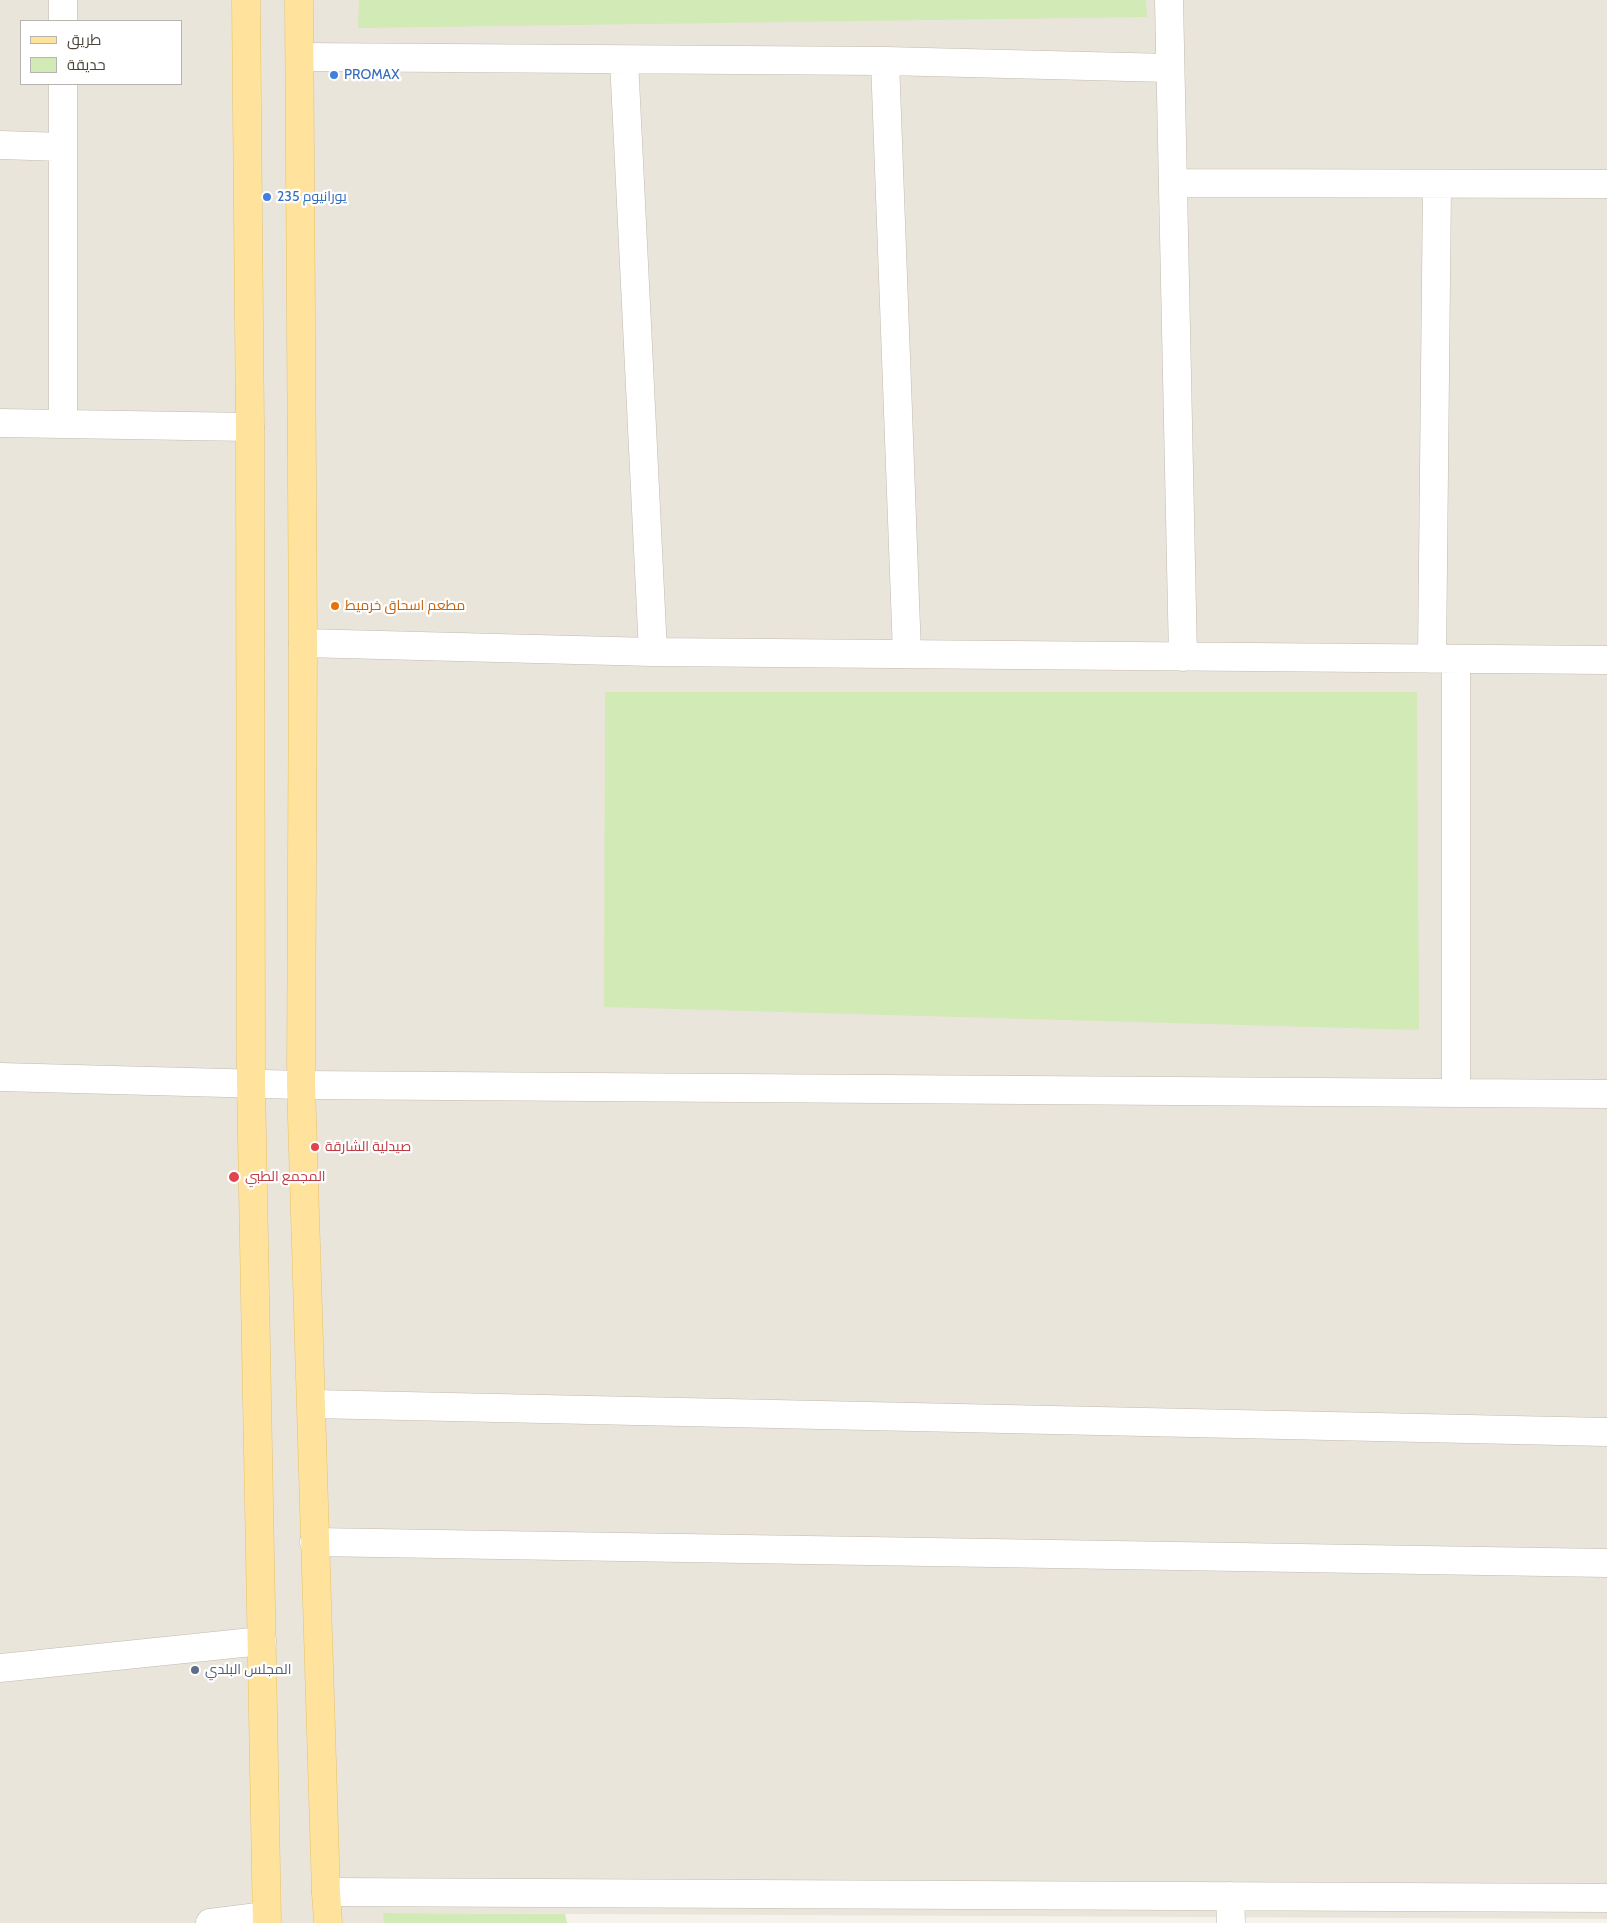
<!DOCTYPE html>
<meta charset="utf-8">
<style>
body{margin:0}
#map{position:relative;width:1607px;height:1923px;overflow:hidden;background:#f6f3ec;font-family:Cabin,Cairo,sans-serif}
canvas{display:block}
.legend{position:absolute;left:20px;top:20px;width:162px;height:65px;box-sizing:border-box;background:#fff;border:1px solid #b7b4b0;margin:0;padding:6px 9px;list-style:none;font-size:15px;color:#4b4439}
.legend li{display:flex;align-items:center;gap:10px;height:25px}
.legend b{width:25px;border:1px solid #b7b4b0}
</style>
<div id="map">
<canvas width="1607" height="1923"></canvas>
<ul class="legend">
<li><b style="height:6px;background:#ffe39c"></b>طريق</li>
<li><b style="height:14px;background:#d2eab5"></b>حديقة</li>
</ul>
</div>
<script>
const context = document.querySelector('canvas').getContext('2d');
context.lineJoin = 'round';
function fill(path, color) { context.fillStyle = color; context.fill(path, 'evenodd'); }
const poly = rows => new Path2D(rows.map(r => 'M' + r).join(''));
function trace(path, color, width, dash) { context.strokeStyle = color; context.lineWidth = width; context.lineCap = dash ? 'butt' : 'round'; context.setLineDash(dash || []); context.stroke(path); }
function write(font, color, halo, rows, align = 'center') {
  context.font = font + ' Cabin,Cairo,sans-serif'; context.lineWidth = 4.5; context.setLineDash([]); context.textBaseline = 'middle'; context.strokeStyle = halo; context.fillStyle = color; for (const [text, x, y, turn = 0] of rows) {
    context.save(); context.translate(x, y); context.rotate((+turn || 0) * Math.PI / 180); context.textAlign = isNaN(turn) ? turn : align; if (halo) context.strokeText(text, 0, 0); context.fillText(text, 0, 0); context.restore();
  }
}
fill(poly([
 [0,0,1607,0,1607,1919,384,1913,384,1923,0,1923],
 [21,21,181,21,181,84,21,84]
]), '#eae5da');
fill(poly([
 [359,0,1146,0,1147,17,358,28],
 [605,692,1417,692,1419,1030,604,1007],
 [383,1913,565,1914,567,1923,384,1923]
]), '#d2eab5');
const street = poly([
 [63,0,63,21],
 [1169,0,1183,657],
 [300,57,885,61,1169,68],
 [624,60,653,652],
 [885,61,907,654],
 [63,84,63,423],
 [0,145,63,147],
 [1173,183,1607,184],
 [0,423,250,427],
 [303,643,653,652,1607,660],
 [1432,659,1437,185],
 [0,1077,301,1085,1607,1094],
 [1456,1092,1456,659],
 [312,1404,1607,1432],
 [314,1542,1607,1563],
 [0,1668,262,1641],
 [326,1892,1607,1898],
 [1230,1896,1231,1923],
 [210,1923,266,1916]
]);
const primary = poly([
 [246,0,250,427,251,1084,267,1923],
 [299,0,303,643,301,1085,326,1892,328,1923]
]);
trace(street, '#c2bbae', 29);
trace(primary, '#e6c16a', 29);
trace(street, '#fff', 28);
trace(primary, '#ffe39c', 28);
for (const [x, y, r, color] of [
 [334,75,5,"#3f7fe0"],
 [267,197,5,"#3f7fe0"],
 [335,606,5,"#e8710a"],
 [315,1147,5,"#e0444e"],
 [234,1177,6,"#e0444e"],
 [195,1670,5,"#5c6f8a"]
]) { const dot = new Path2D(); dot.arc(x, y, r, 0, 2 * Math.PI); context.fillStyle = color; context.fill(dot); trace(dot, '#fff', 2); }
write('14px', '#366cbe', '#fff', [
 ["PROMAX",344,75],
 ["يورانيوم 235",277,197]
], 'left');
write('14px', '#c56008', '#fff', [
 ["مطعم اسحاق خرميط",345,606]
], 'left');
write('14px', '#be3a42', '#fff', [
 ["صيدلية الشارقة",325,1147],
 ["المجمع الطبي",245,1177]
], 'left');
write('14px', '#4e5e75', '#fff', [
 ["المجلس البلدي",205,1670]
], 'left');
</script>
